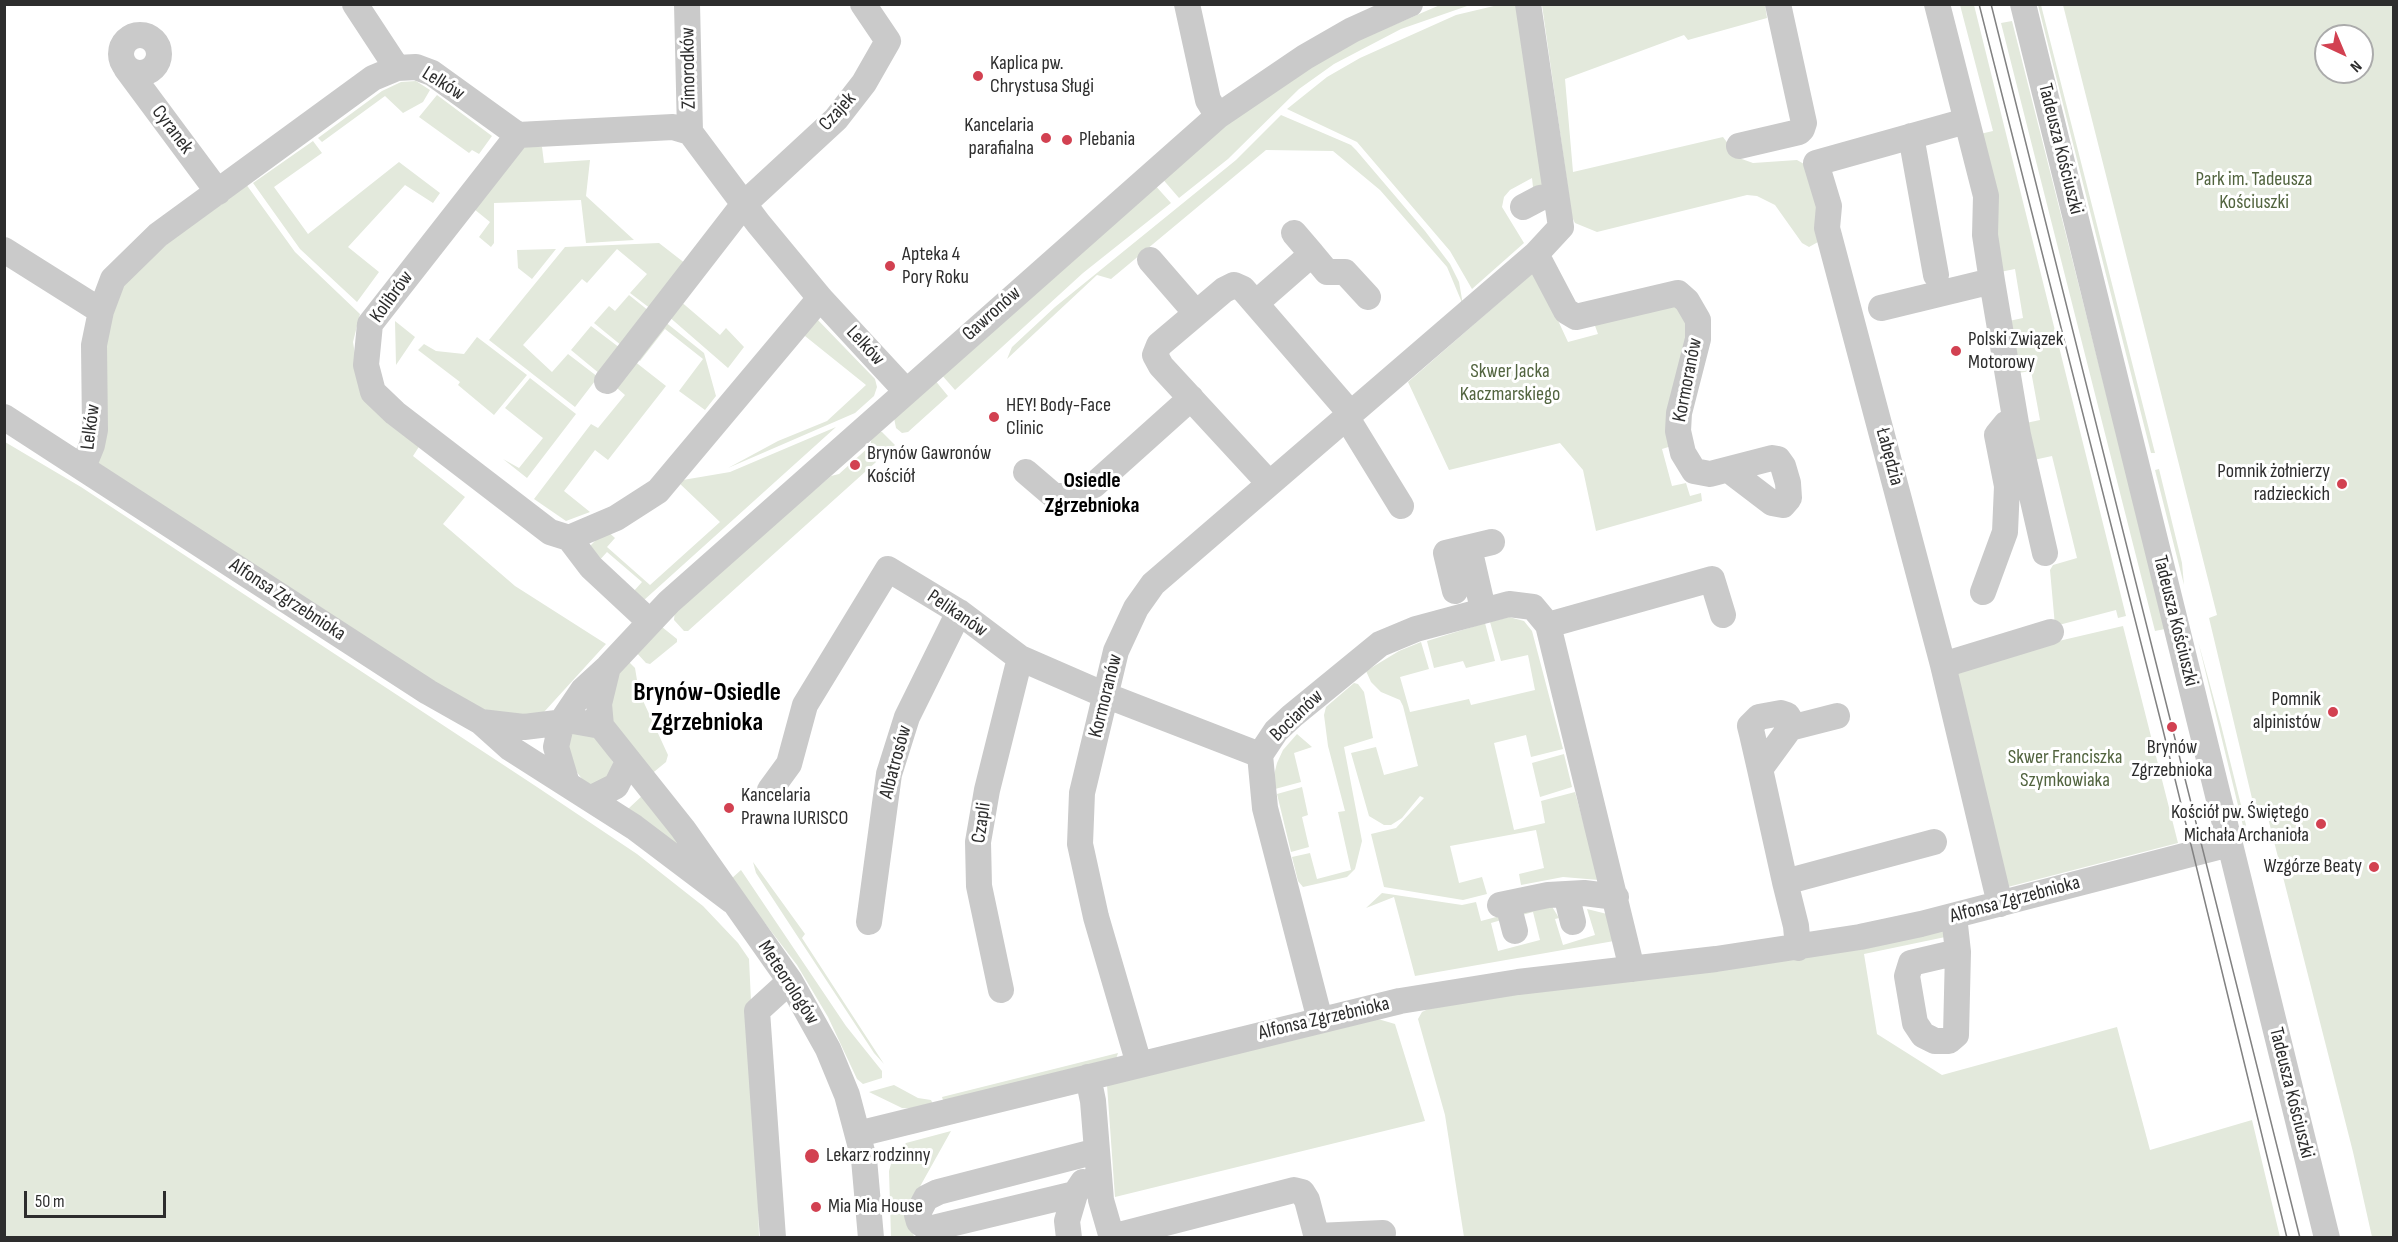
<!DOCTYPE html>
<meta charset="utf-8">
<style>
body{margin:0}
#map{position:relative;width:2398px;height:1242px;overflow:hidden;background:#fff;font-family:"Sofia Sans Condensed",sans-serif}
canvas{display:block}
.frame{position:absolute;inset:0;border:6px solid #2d2d2d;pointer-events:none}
.north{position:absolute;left:2314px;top:24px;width:60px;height:60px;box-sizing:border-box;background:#fff;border:2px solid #ababab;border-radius:50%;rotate:136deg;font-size:16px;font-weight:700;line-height:24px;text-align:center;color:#2d2d2d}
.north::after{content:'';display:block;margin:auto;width:21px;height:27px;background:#d24151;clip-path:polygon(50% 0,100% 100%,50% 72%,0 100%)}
.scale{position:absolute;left:24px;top:1191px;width:142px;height:27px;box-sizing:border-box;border:3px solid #2d2d2d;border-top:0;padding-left:8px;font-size:18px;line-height:21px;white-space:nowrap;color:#2d2d2d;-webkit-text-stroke:4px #fff;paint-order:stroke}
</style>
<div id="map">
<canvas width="2398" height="1242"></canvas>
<div class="frame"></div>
<div class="north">N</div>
<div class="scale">50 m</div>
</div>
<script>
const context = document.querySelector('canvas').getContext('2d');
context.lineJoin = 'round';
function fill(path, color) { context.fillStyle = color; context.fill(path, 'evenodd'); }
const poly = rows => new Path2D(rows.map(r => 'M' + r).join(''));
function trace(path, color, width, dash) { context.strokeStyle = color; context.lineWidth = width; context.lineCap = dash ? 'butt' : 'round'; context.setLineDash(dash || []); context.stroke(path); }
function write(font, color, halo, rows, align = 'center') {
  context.font = font + ' "Sofia Sans Condensed",sans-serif'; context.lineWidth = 6; context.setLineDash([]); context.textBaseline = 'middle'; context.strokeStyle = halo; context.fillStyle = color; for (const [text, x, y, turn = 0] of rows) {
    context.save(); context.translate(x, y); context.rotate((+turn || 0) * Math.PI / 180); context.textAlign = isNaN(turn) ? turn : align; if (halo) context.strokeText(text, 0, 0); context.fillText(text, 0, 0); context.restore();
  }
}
fill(poly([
 [1440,5,1470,5,1401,29,1334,64,1299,89,1228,159,1179,198,1160,176,1203,139,1338,49],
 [1498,5,1518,5,1548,187,1534,196,1532,178,1510,190,1504,197,1502,207,1524,243,1472,289,1450,251,1357,142,1287,109,1327,77,1360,58,1456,15],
 [1542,5,1765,5,1767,18,1688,40,1684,35,1565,79,1573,172,1723,137,1739,158,1753,163,1797,160,1804,164,1820,206,1818,242,1809,247,1802,243,1775,205,1757,196,1747,195,1597,232,1575,223,1572,217],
 [1960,5,1974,5,2126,616,2118,618,2116,610,2055,626,2050,570,2053,565,2077,558,2052,456,2029,461,2026,423,2040,420,2031,371,2018,373,2009,321,2023,318,2015,269,2000,272,1980,134,1993,131],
 [2038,5,2041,5,2155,453,2151,453],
 [2063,5,2393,5,2393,1237,2372,1237,2353,1152,2266,810,2255,811,2209,618,2217,615],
 [2326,36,2362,36,2362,72,2326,72],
 [2012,21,2106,393,2165,629,2155,631,2001,23],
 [416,81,430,90,423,102,403,113,385,96,322,142,318,138,382,91,401,82],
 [437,95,492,136,479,154,472,150,469,153,419,117],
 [1281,115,1351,145,1356,150,1425,231,1450,264,1459,282,1463,305,1447,267,1380,190,1333,151,1266,150,1111,279,1097,275,1007,359,1012,347,1055,307,1236,160],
 [313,141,322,153,274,187,308,234,399,162,440,193,433,203,405,185,348,247,379,272,357,302,300,249,253,183],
 [522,146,542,147,544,163,590,160,586,196,634,240,586,243,581,200,494,203,494,243,491,247,479,237,490,222,474,209],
 [243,180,295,252,360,314,353,342,362,397,422,442,413,456,465,497,443,524,515,586,606,644,544,712,520,718,484,715,91,465,99,347,121,283],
 [1153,183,1171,203,1083,273,955,390,940,373],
 [659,243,686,264,651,309,630,293,647,274,617,249,587,283,582,279,523,345,552,372,568,354,598,377,575,407,489,340,565,247],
 [556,249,532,279,518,268,517,250],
 [1535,271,1568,342,1598,334,1594,323,1674,303,1691,320,1675,445,1662,449,1672,486,1686,483,1690,496,1701,493,1702,501,1596,531,1583,470,1560,443,1449,470,1408,382],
 [629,295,649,311,622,346,594,323,609,306,615,311],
 [679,300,720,335,726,328,744,347,728,368,667,315],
 [815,317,875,379,877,387,874,396,855,413,728,468,778,441,827,421,866,385,800,332],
 [395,321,415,337,396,365],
 [664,321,704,353,716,396,705,410,679,391,703,359,665,329,640,361,636,358],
 [591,326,620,348,600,374,571,350],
 [477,337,527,375,494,415,458,385,460,382,418,350,424,344,436,351,464,354],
 [629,357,666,386,608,460,595,450,564,491,590,512,566,521,534,499,591,424,598,428,625,395,610,382],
 [530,378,576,414,527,478,503,459,519,468,543,438,505,408],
 [934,379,948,396,908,432,902,433,896,428,894,418],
 [836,427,643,601,633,592,642,582,607,552,598,562,586,550,606,530,615,538,607,547,650,585,720,522,677,481,730,472],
 [878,432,882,432,895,445,688,631,684,631,674,620,675,609,831,476,839,474,870,446,872,437],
 [5,442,81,487,537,787,637,854,703,906,738,943,749,959,756,1106,759,1237,5,1238],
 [2159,469,2182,563,2184,585,2155,470],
 [1509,617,1524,621,1532,631,1563,749,1531,757,1526,735,1494,743,1514,830,1545,823,1541,801,1575,792,1599,880,1563,877,1521,885,1519,874,1544,868,1536,830,1450,846,1459,883,1482,877,1487,894,1463,900,1384,887,1371,834,1396,828,1424,798,1420,796,1402,818,1391,825,1384,825,1369,816,1351,753,1376,747,1384,775,1418,766,1403,706,1400,700,1381,692,1371,682,1366,671,1399,651,1421,642,1429,669,1400,677,1410,712,1469,699,1471,705,1535,690,1528,655,1501,661,1490,622],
 [1485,623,1495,661,1466,668,1463,661,1434,668,1427,641],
 [2123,626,2178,843,2000,889,1947,667],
 [662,627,677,639,677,642,650,664,646,663,635,651],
 [2198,641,2221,725,2246,825,2244,830],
 [627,660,635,668,639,692,668,755,666,762,649,776,609,718,612,683],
 [1354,683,1358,684,1364,692,1373,738,1344,747,1362,841,1355,869,1347,877,1303,887,1298,881,1292,857,1310,853,1317,879,1351,870,1338,812,1345,811,1328,746,1324,715,1326,707],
 [574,731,596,736,615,765,615,769,598,787,586,784,572,766,566,753,568,737],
 [1297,734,1312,747,1294,753,1301,782,1275,789,1273,779,1277,763,1283,750],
 [1564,754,1572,787,1540,797,1532,763],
 [1302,787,1308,815,1302,817,1309,847,1291,852,1277,794],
 [644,794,681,842,678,845,628,809],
 [753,862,805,934,802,938,884,1064,874,1053,756,873],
 [741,870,846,1026,882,1071,882,1078,863,1084,857,1079,828,1017,797,965,731,879],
 [1382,893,1462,905,1476,902,1481,921,1500,916,1505,919,1491,923,1498,951,1540,940,1533,912,1515,917,1512,907,1551,905,1559,918,1555,919,1563,945,1595,935,1587,909,1607,914,1614,941,1415,976,1394,897,1366,908],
 [1948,927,1950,936,1864,954,1877,1034,1942,1075,2117,1027,2150,1150,2252,1120,2280,1237,1464,1237,1445,1115,1418,1019,1422,1012,1432,1007],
 [1378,1019,1395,1024,1425,1121,1115,1197,1107,1085],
 [1118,1053,1116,1059,944,1103,942,1097],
 [894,1085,918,1098,931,1100,934,1106,920,1109,902,1108,869,1092],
 [951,1131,908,1208,914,1237,891,1237,889,1171,893,1157,906,1143]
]), '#e3e9dc');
trace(poly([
 [355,4,397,68],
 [687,4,690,132],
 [1187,4,1208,100,1218,116],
 [1937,4,1986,196,1985,235,1992,281,2018,435,2045,553],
 [2023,4,2327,1238],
 '121 54a19 19 0 1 1 38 0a19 19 0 1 1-38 0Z',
 [126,68,218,192],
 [1966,121,1816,163,1829,206,1827,228,1943,665,2000,904],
 [518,135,370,324,366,365,373,392,395,413,550,532,569,538,591,567,649,621],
 [1911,136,1936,275],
 [1739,146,1799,132,1802,129,1804,123,1778,4],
 [1523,207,1540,198,1556,195],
 [1294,233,1312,254],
 [4,250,101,311],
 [1536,254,1566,311,1576,317,1678,293,1687,301,1698,320,1698,339,1679,413,1678,431,1683,453,1694,471,1710,474,1772,458,1778,459,1783,466,1788,483,1789,498,1783,505,1772,503,1730,471],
 [1150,260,1196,313],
 [1256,303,1312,254,1327,272,1345,272,1368,297],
 [1881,308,1992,281],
 [607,381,744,204,836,119,864,83,888,41,863,4],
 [4,417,428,692,481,722,510,748,634,827,732,901],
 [1347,418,1401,506],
 [83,467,92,445,95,430,94,345,101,311,113,279,158,235,373,78,397,68,416,67,432,73,518,135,673,127,690,132,758,223,820,298,906,391],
 [1026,472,1054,496,1067,496,1078,492,1094,485,1191,398],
 [1269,483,1161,366,1155,355,1159,345,1224,290,1234,285,1243,289,1351,414],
 [569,538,616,518,658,491,820,298],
 [1469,548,1483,609],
 [1455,591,1446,553,1492,542],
 [1983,592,2005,532,2007,486,1997,435,2006,424,2015,420],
 [1548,625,1712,579,1723,615],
 [1943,665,2051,632],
 [481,722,524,727,573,721,601,726,683,829,790,981,828,1049,847,1095,864,1159,871,1238],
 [601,726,599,704,608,667],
 [1790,728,1837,716],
 [1760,769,1790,728,1792,723,1787,715,1781,713,1759,717,1750,726,1752,734,1760,769,1785,882,1796,926,1798,948],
 [567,784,556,747,562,721,583,690,608,667,669,602,1218,116,1305,57,1352,30,1410,4],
 [770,790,789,764,805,705,888,569,959,612,1020,658,1105,695,1260,755],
 [590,799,616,786,628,762],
 [1785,882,1934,842],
 [1566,894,1573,922],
 [1508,904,1515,931],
 [1500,905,1548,895,1584,893,1616,897],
 [1954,916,1958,952,1956,1035,1949,1041,1935,1041,1923,1035,1915,1023,1907,976,1911,963,1958,952],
 [869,922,889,774,907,717,959,612],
 [1001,990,979,886,978,842,987,790,1020,658],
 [1320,1020,1265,808,1260,755,1276,731,1292,716,1380,644,1416,629,1509,604,1533,607,1548,625,1632,969],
 [1139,1064,1096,917,1080,844,1082,793,1116,651,1136,608,1153,584,1536,254,1561,227,1528,4],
 [1088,1077,1093,1101,1101,1200,1112,1238],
 [858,1134,1400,1001,1518,982,1716,959,1860,937,1921,924,2230,844],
 [1075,1194,929,1229,919,1222,917,1215,926,1198,938,1192,1097,1151],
 [1317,1236,1383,1233],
 [1111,1237,1294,1190,1302,1192,1307,1200,1317,1238],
 [773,1238,757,1011,790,981],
 [1069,1238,1067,1221,1075,1194,1083,1182]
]), '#cacaca', 26);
trace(poly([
 [1979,4,2163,730,2287,1238],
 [1991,4,2300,1238]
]), '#828282', 1.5);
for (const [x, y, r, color] of [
 [978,76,6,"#d24151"],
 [1046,138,6,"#d24151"],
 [1067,140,6,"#d24151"],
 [890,266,6,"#d24151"],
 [1956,351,6,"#d24151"],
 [994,417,6,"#d24151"],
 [855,465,6,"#d24151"],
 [2342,484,6,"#d24151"],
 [2333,712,6,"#d24151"],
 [2172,727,6,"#d24151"],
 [729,808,6,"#d24151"],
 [2321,824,6,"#d24151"],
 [2374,867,6,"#d24151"],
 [812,1156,8,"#d24151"],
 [816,1207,6,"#d24151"]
]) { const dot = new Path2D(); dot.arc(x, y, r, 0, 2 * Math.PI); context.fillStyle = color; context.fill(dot); trace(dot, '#fff', 2); }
write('20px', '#2d2d2d', '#fff', [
 ["Kaplica pw.",990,64],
 ["Chrystusa Sługi",990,87],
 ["Kancelaria",1034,126,"right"],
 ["parafialna",1034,149,"right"],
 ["Plebania",1079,140],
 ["Apteka 4",902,255],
 ["Pory Roku",902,278],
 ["Polski Związek",1968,340],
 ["Motorowy",1968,363],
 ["HEY! Body-Face",1006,406],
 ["Clinic",1006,429],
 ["Brynów Gawronów",867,454],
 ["Kościół",867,477],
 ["Pomnik żołnierzy",2330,472,"right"],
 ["radzieckich",2330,495,"right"],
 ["Pomnik",2321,700,"right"],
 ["alpinistów",2321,723,"right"],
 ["Brynów",2172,748,"center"],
 ["Zgrzebnioka",2172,771,"center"],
 ["Kancelaria",741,796],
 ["Prawna IURISCO",741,819],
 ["Kościół pw. Świętego",2309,813,"right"],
 ["Michała Archanioła",2309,836,"right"],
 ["Wzgórze Beaty",2362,867,"right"],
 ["Lekarz rodzinny",826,1156],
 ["Mia Mia House",828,1207]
], 'left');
write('20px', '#2d2d2d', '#fff', [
 ["Zimorodków",689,68,-91],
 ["Lelków",443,84,32],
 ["Czajek",838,112,-48],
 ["Cyranek",172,130,53],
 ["Tadeusza Kościuszki",2060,149,76],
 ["Kolibrów",392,297,-54],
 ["Gawronów",992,314,-42],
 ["Lelków",865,346,47],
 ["Kormoranów",1688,380,-79],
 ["Lelków",91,427,-83],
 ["Łabędzia",1889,457,75],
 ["Alfonsa Zgrzebnioka",287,600,33],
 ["Pelikanów",957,614,34],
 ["Tadeusza Kościuszki",2175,621,76],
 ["Kormoranów",1106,696,-76],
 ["Bocianów",1297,716,-44],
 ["Albatrosów",896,762,-75],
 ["Czapli",982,823,-82],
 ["Alfonsa Zgrzebnioka",2015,900,-15],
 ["Meteorologów",788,983,57],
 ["Alfonsa Zgrzebnioka",1324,1019,-13],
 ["Tadeusza Kościuszki",2291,1093,76]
]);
write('20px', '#52643f', '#fff', [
 ["Park im. Tadeusza",2254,180],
 ["Kościuszki",2254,203],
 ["Skwer Jacka",1510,372],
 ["Kaczmarskiego",1510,395],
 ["Skwer Franciszka",2065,758],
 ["Szymkowiaka",2065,781]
]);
write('bold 22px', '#000', '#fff', [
 ["Osiedle",1092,481],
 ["Zgrzebnioka",1092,506]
]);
write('bold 26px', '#000', '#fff', [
 ["Brynów-Osiedle",707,693],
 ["Zgrzebnioka",707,723]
]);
</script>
